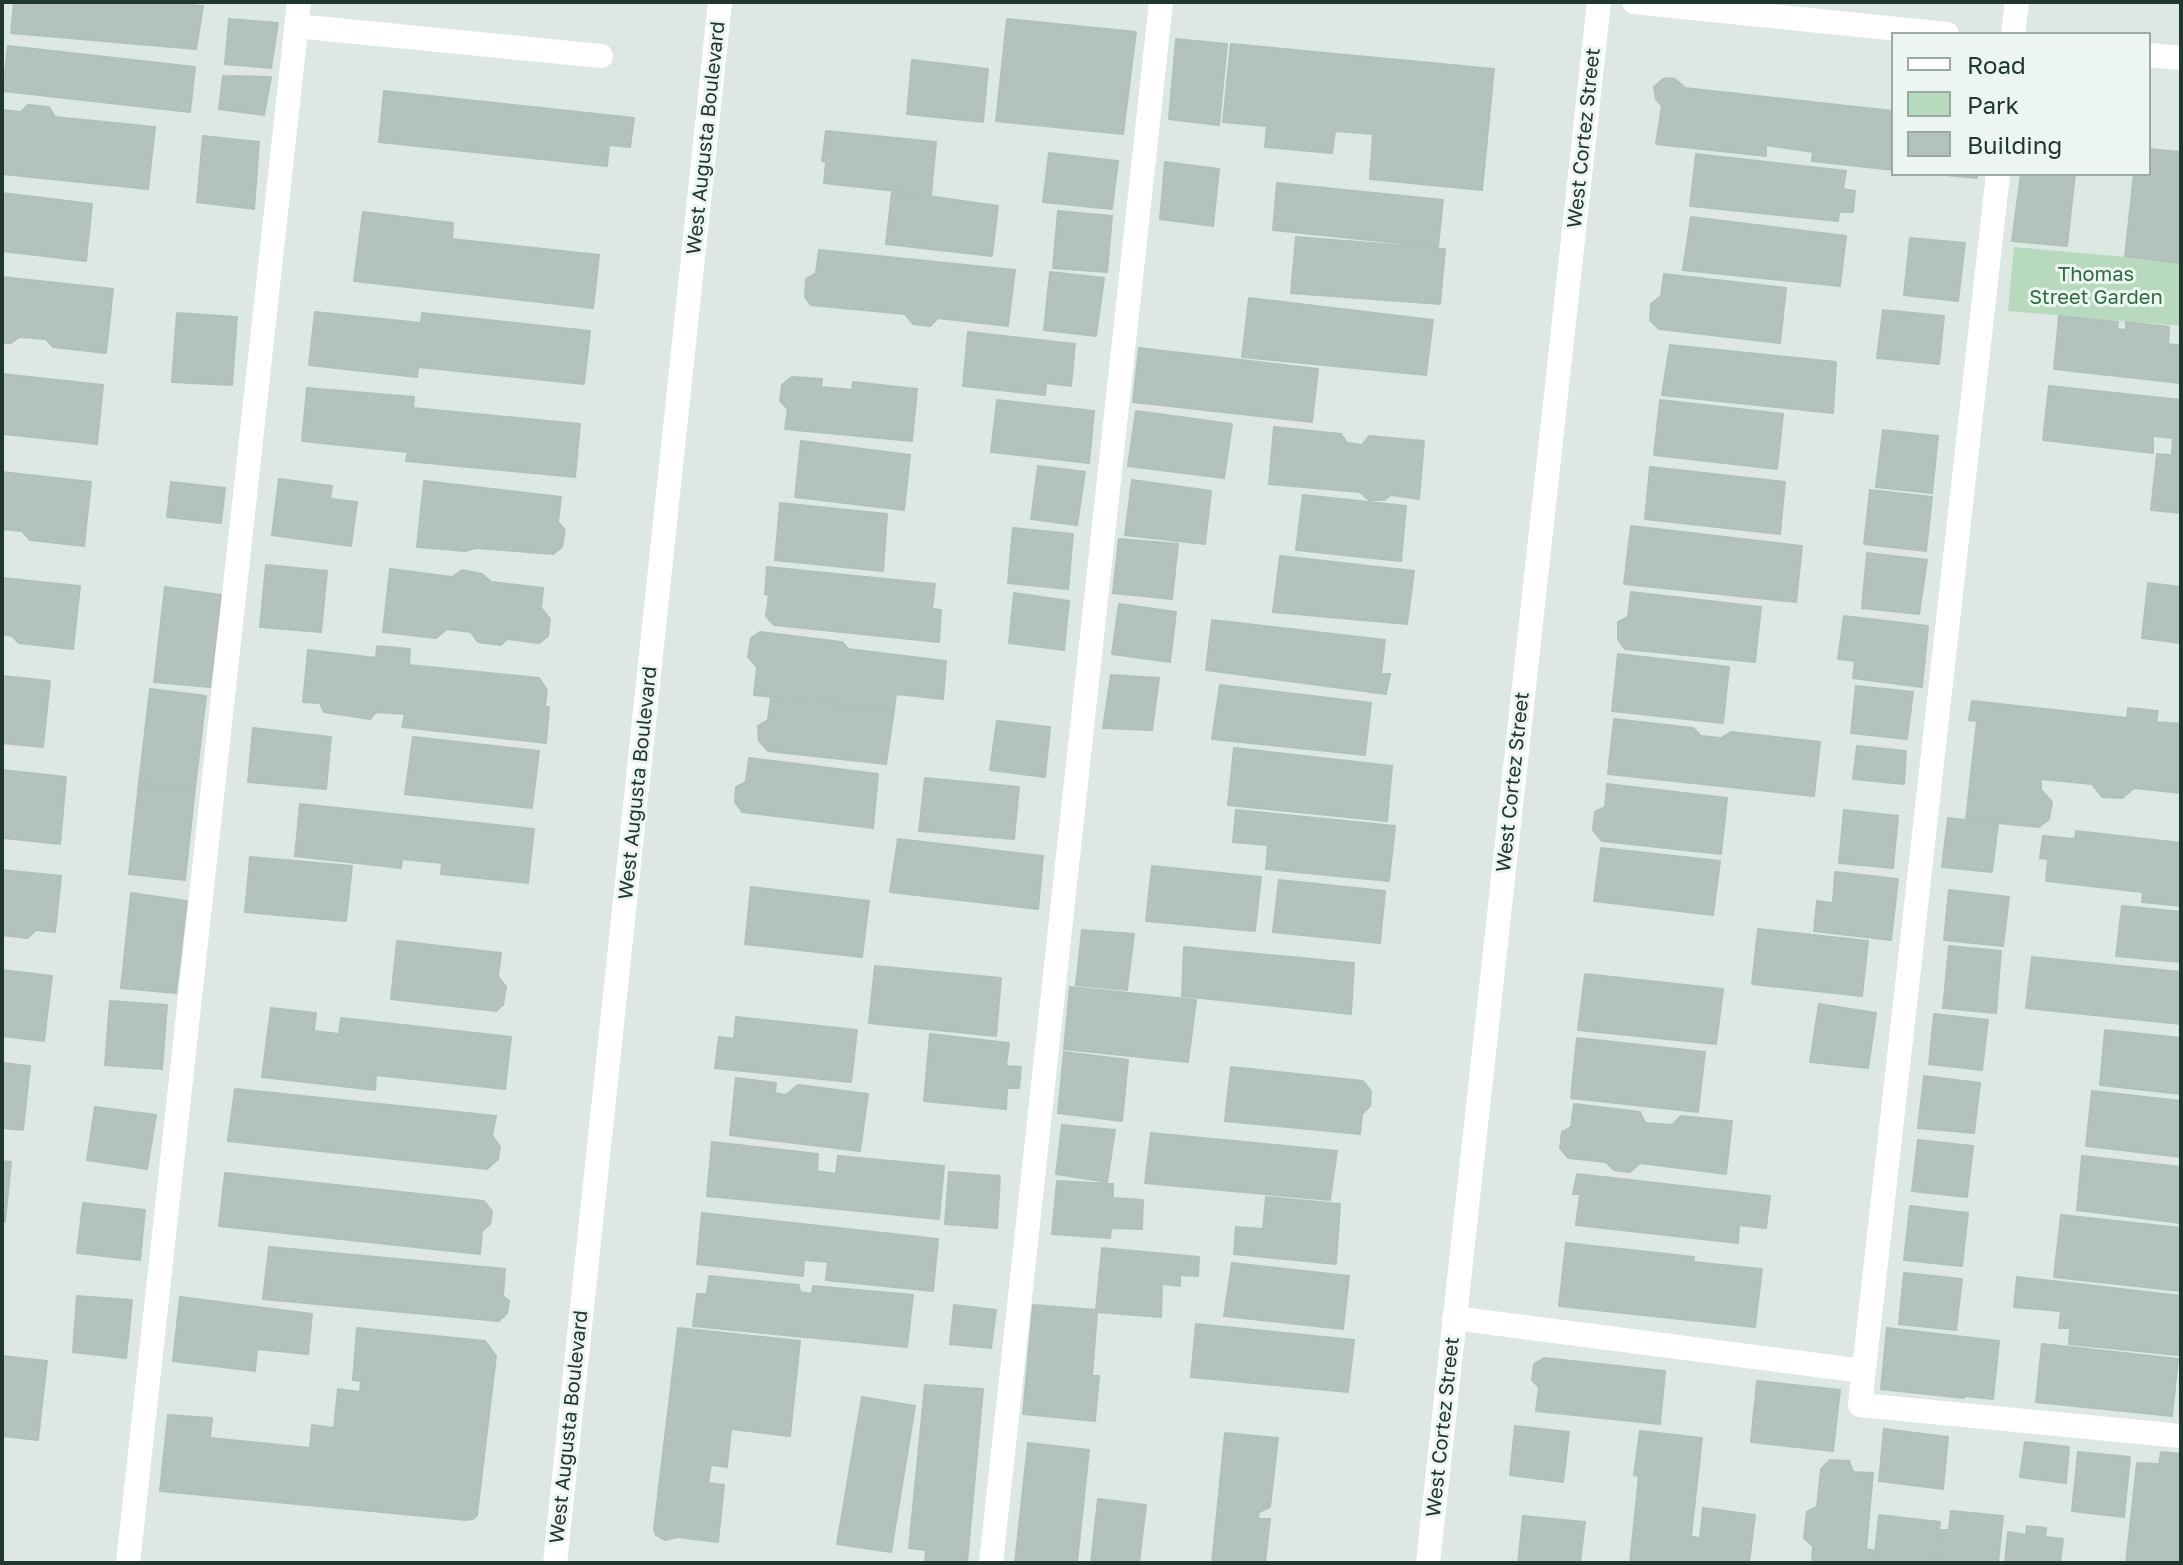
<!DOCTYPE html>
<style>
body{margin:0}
#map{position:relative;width:2183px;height:1565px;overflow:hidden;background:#dde8e3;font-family:"Golos Text",sans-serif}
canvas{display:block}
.frame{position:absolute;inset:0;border:4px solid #20372f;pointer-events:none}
.legend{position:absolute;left:1891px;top:32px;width:260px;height:144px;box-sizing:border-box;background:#edf5f1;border:2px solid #9ba9a3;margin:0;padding:10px 14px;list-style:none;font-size:24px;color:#20372f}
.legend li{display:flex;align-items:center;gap:16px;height:40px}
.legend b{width:40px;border:2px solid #9ba9a3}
</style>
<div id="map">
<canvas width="2183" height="1565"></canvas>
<div class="frame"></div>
<ul class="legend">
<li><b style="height:10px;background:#fff"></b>Road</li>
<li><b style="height:22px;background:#b7d9be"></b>Park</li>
<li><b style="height:22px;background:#b3c3bc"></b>Building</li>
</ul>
</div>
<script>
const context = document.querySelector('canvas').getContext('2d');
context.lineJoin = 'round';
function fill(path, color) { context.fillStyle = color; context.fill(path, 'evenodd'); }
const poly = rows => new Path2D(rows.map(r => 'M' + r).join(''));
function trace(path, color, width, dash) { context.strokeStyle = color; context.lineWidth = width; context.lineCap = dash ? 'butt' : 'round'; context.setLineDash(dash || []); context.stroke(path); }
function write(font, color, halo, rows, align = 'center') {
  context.font = font + ' "Golos Text",sans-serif'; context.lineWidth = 6; context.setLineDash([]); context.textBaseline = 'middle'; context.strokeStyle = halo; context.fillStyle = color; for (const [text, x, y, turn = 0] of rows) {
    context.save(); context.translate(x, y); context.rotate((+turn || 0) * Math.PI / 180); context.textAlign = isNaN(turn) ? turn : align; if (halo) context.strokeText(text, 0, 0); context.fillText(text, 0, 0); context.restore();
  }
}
fill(poly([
 [2014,247,2181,262,2181,326,2008,311]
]), '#b7d9be');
const building = poly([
 [14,2,161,2,203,6,196,49,11,33,14,2],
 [229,19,278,23,271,68,225,64,229,19],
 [1007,19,1136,32,1123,134,996,121,1007,19],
 [1176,39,1227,44,1219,125,1169,119,1176,39],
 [1231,44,1494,69,1482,190,1370,179,1373,134,1335,131,1332,153,1265,147,1267,126,1223,122,1231,44],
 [8,46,195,67,190,112,3,91,8,46],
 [912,60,988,69,983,122,907,114,912,60],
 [223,76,271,77,264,115,219,109,223,76],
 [1667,78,1675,79,1685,88,1893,111,1893,170,1812,161,1813,152,1766,145,1766,156,1656,144,1662,106,1656,99,1654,87,1663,79,1667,78],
 [384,91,634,118,630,147,609,145,607,166,379,142,384,91],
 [28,105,49,107,55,117,155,127,148,189,2,174,2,110,21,112,28,105],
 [826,131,936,142,931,195,824,183,826,162,822,161,826,131],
 [203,136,259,142,254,209,197,202,203,136],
 [2149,149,2181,152,2181,263,2125,256,2134,174,2149,174,2149,149],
 [1049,153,1118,161,1112,209,1043,202,1049,153],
 [1696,154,1846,171,1843,189,1855,191,1853,212,1839,212,1838,221,1690,206,1696,154],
 [1165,162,1219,169,1213,226,1160,219,1165,162],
 [1935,174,1977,174,1977,178,1935,174],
 [2021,174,2075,174,2067,246,2012,241,2021,174],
 [1277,183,1443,200,1438,247,1273,230,1277,183],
 [892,191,998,206,992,256,886,244,892,191],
 [2,193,92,204,86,261,2,251,2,193],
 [1058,211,1112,216,1107,272,1053,268,1058,211],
 [363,212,453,223,452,239,599,255,593,308,354,281,363,212],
 [1691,217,1846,236,1840,286,1683,270,1691,217],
 [1296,237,1445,249,1440,304,1291,293,1296,237],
 [1910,238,1965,243,1958,301,1904,295,1910,238],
 [819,250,1015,270,1008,326,938,318,930,326,913,324,905,314,811,305,805,297,806,279,816,273,819,250],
 [1050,272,1104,278,1096,336,1044,330,1050,272],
 [1664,274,1786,288,1780,343,1659,329,1650,320,1651,304,1661,296,1664,274],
 [2,277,113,289,106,353,53,347,46,339,19,337,11,343,2,343,2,277],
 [1249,298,1433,320,1426,375,1242,357,1249,298],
 [1883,310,1944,316,1939,364,1877,358,1883,310],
 [315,312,421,323,422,313,590,331,584,384,418,367,417,377,309,365,315,312],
 [177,313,237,317,232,385,172,382,177,313],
 [2059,316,2118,322,2117,329,2126,330,2126,322,2169,327,2168,344,2181,346,2181,383,2054,369,2059,316],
 [968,332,1075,344,1071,386,1046,383,1045,395,963,386,968,332],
 [1670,345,1836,362,1833,413,1662,395,1670,345],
 [1139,348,1318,369,1312,422,1133,402,1139,348],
 [2,374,103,385,97,444,4,434,2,436,2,374],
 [792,377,822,379,821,387,852,390,853,382,917,389,912,441,785,429,788,409,780,401,782,385,792,377],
 [2049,386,2181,400,2181,454,2172,453,2173,438,2153,436,2153,453,2043,440,2049,386],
 [307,388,414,397,413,408,580,424,575,477,406,461,408,452,302,441,307,388],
 [997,400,1094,411,1089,463,991,452,997,400],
 [1660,400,1783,414,1777,469,1654,455,1660,400],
 [1136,411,1232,424,1224,478,1128,466,1136,411],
 [1274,427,1341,434,1347,443,1362,445,1369,436,1424,441,1419,499,1391,495,1384,500,1369,500,1360,492,1269,484,1274,427],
 [1883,430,1938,436,1932,493,1876,487,1883,430],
 [801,441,910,455,904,510,795,497,801,441],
 [2157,454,2181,456,2181,513,2151,510,2157,454],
 [1038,466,1085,472,1077,525,1031,519,1038,466],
 [1650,467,1785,482,1780,534,1645,519,1650,467],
 [2,472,91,482,84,546,30,540,22,531,2,529,2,472],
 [279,479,332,486,330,499,357,502,351,546,272,535,279,479],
 [1132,480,1211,491,1205,544,1125,535,1132,480],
 [424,481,561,497,558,522,565,530,562,547,553,554,476,548,465,551,417,547,424,481],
 [171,482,225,488,221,523,167,517,171,482],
 [1870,490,1932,497,1926,551,1864,544,1870,490],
 [1303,495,1406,506,1401,561,1296,550,1303,495],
 [780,503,887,514,883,571,775,560,780,503],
 [1631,526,1802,546,1796,602,1624,584,1631,526],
 [1013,528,1073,534,1068,589,1008,583,1013,528],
 [1119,539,1178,544,1172,599,1113,593,1119,539],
 [1867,553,1927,560,1919,614,1862,608,1867,553],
 [1280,556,1414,571,1407,624,1273,612,1280,556],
 [266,565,327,571,321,632,260,627,266,565],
 [767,567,935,584,932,609,941,610,939,642,774,625,766,616,769,595,765,594,767,567],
 [390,569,452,577,462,570,482,574,491,582,543,588,541,608,550,619,548,636,539,643,507,639,501,645,478,642,471,632,447,629,436,638,383,632,390,569],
 [2,578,80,586,73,649,19,643,12,636,2,634,2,578],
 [2148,583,2181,587,2181,643,2142,638,2148,583],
 [165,587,221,595,210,687,154,682,165,587],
 [1631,592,1761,607,1755,662,1625,649,1618,639,1618,622,1628,617,1631,592],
 [1014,593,1069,601,1064,650,1009,643,1014,593],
 [1119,604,1176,612,1170,662,1112,654,1119,604],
 [1844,616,1928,626,1922,687,1853,678,1855,661,1838,659,1844,616],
 [1212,620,1385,640,1381,674,1390,674,1386,694,1206,670,1212,620],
 [760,632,842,642,848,649,946,661,943,699,896,694,894,710,754,695,757,667,748,657,751,638,760,632],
 [377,646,410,649,409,665,539,678,547,690,545,707,549,707,546,743,402,727,405,714,376,712,370,719,324,712,320,703,303,702,308,650,376,658,377,646],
 [1618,654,1729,667,1723,723,1612,711,1618,654],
 [1111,675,1159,678,1152,730,1103,728,1111,675],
 [2,676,50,681,43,747,2,743,2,676],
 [1220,685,1371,703,1365,755,1212,739,1220,685],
 [1856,686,1913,692,1907,739,1851,733,1856,686],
 [150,689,206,696,195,788,139,783,150,689],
 [771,697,894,710,886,764,768,751,759,741,758,726,768,720,771,697],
 [1972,701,2127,718,2128,708,2158,711,2156,722,2181,724,2181,793,2134,788,2122,798,2102,797,2092,784,2041,779,2041,790,2052,802,2049,819,2039,827,1966,820,1977,721,1969,720,1972,701],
 [1614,719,1693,728,1701,736,1721,738,1731,732,1820,742,1814,796,1608,774,1614,719],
 [997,721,1050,727,1045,777,990,770,997,721],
 [253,728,331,737,326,789,248,782,253,728],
 [413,737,539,751,532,808,405,794,413,737],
 [1857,746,1906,751,1904,784,1853,779,1857,746],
 [1234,748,1392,766,1387,821,1228,805,1234,748],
 [749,758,878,774,873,828,742,812,735,802,736,787,746,782,749,758],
 [2,770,66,777,60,844,4,838,2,834,2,770],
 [925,778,1019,787,1014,839,919,831,925,778],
 [139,783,195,788,185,880,129,874,139,783],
 [1607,784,1727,798,1721,854,1602,841,1593,830,1595,812,1605,807,1607,784],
 [300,804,534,829,528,883,441,874,442,863,402,859,401,868,295,856,300,804],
 [1236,810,1395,826,1389,881,1266,869,1268,845,1233,842,1236,810],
 [1844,810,1898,816,1893,868,1839,863,1844,810],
 [1948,818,1998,824,1992,872,1942,867,1948,818],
 [2076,831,2181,843,2181,906,2142,902,2143,892,2046,881,2048,859,2040,858,2043,836,2075,839,2076,831],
 [898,839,1043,856,1038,909,890,892,898,839],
 [1601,848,1720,861,1713,915,1594,901,1601,848],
 [250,857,352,866,346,921,245,912,250,857],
 [1152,866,1261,877,1255,931,1146,921,1152,866],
 [2,870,61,876,55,932,36,930,27,938,2,935,2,870],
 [1835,872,1898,879,1891,940,1814,931,1817,901,1833,903,1835,872],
 [1279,880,1385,891,1380,943,1273,932,1279,880],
 [751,887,869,901,862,957,745,944,751,887],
 [1949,890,2009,897,2003,946,1944,940,1949,890],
 [131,893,187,901,176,993,121,988,131,893],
 [2122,906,2181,912,2181,962,2116,956,2122,906],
 [1758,929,1868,941,1862,996,1752,984,1758,929],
 [1082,930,1134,934,1127,990,1076,985,1082,930],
 [397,941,501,953,498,976,506,987,503,1005,496,1011,391,999,397,941],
 [1949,946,2001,951,1996,1013,1943,1008,1949,946],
 [1184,947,1354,963,1351,1014,1182,996,1184,947],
 [2032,957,2181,972,2181,1024,2026,1008,2032,957],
 [875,966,1001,978,996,1036,869,1023,875,966],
 [2,970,52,976,44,1041,2,1036,2,970],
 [1585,974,1723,989,1716,1044,1578,1030,1585,974],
 [1070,987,1196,1000,1188,1062,1064,1049,1070,987],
 [110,1001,167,1005,162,1069,105,1065,110,1001],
 [1819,1004,1876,1013,1868,1068,1810,1062,1819,1004],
 [271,1008,316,1013,314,1031,339,1034,341,1018,511,1037,505,1089,376,1075,375,1090,262,1077,271,1008],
 [1934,1014,1988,1020,1982,1070,1929,1064,1934,1014],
 [736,1017,857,1030,851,1082,715,1068,719,1037,734,1039,736,1017],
 [2105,1030,2181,1038,2181,1094,2100,1085,2105,1030],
 [930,1034,1009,1043,1006,1066,1021,1067,1019,1088,1007,1088,1006,1109,924,1101,930,1034],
 [1577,1038,1705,1052,1698,1112,1571,1098,1577,1038],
 [1064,1052,1128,1060,1122,1121,1058,1113,1064,1052],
 [2,1063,30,1066,23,1130,2,1128,2,1063],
 [1231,1067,1363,1081,1371,1091,1370,1106,1362,1114,1360,1134,1225,1121,1231,1067],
 [1924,1076,1980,1083,1974,1133,1918,1128,1924,1076],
 [736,1078,776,1083,775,1093,786,1095,798,1085,868,1094,860,1151,730,1135,736,1078],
 [235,1089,496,1116,492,1135,500,1147,498,1159,487,1169,228,1141,235,1089],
 [2092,1091,2181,1101,2181,1157,2086,1146,2092,1091],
 [1574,1104,1640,1112,1645,1123,1672,1125,1681,1116,1732,1121,1726,1174,1640,1163,1630,1172,1614,1170,1606,1162,1568,1158,1560,1148,1562,1132,1571,1127,1574,1104],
 [95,1107,156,1115,147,1169,87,1160,95,1107],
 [1062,1125,1115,1130,1107,1182,1056,1174,1062,1125],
 [1151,1133,1337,1151,1330,1200,1145,1183,1151,1133],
 [1918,1140,1973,1146,1967,1197,1912,1191,1918,1140],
 [712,1142,818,1154,817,1171,836,1174,838,1156,944,1166,939,1219,707,1196,712,1142],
 [2082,1156,2181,1167,2181,1223,2077,1210,2082,1156],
 [2,1161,11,1162,5,1222,2,1222,2,1161],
 [949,1172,1000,1176,997,1228,945,1224,949,1172],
 [225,1173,484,1201,492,1211,490,1224,482,1231,480,1254,219,1226,225,1173],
 [1577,1174,1770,1196,1766,1228,1739,1225,1738,1243,1576,1225,1580,1194,1573,1194,1577,1174],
 [1057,1181,1113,1184,1113,1198,1143,1200,1142,1229,1111,1228,1110,1238,1052,1234,1057,1181],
 [1266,1197,1340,1204,1336,1264,1234,1254,1236,1227,1263,1229,1266,1197],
 [83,1203,145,1210,140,1260,77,1253,83,1203],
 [1910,1206,1968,1213,1962,1266,1904,1260,1910,1206],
 [702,1213,938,1239,933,1291,826,1280,828,1262,804,1260,803,1276,697,1264,702,1213],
 [2061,1215,2181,1228,2181,1291,2054,1277,2061,1215],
 [1566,1243,1694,1257,1693,1262,1762,1269,1755,1327,1559,1306,1566,1243],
 [269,1247,505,1269,503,1296,509,1301,507,1313,499,1321,263,1299,269,1247],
 [1102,1248,1199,1257,1198,1276,1180,1275,1180,1286,1162,1284,1161,1317,1097,1312,1092,1376,1099,1376,1095,1421,1023,1414,1033,1305,1096,1310,1102,1248],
 [1232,1263,1349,1276,1343,1329,1224,1316,1232,1263],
 [1904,1273,1962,1279,1956,1330,1899,1324,1904,1273],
 [709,1276,799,1285,800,1292,812,1294,813,1286,913,1295,907,1347,693,1326,697,1294,707,1294,709,1276],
 [2017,1277,2181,1296,2178,1355,2069,1344,2070,1328,2059,1328,2061,1311,2014,1307,2017,1277],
 [77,1296,132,1300,126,1358,73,1352,77,1296],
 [180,1297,312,1314,308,1354,257,1349,255,1371,173,1361,180,1297],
 [954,1305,996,1310,991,1348,950,1344,954,1305],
 [1196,1324,1354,1340,1348,1392,1191,1377,1196,1324],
 [357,1328,485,1341,496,1356,477,1515,473,1519,466,1520,160,1491,168,1415,212,1418,210,1438,310,1448,312,1425,334,1428,338,1389,360,1392,361,1381,353,1380,357,1328],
 [678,1328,800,1341,790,1436,731,1429,727,1467,711,1465,708,1483,724,1485,718,1542,678,1537,665,1540,656,1535,654,1529,678,1328],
 [1887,1328,1999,1341,1993,1399,1965,1396,1964,1398,1881,1389,1887,1328],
 [2042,1344,2178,1359,2172,1416,2036,1402,2042,1344],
 [2,1356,47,1361,38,1440,2,1436,2,1356],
 [1544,1358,1665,1371,1660,1424,1536,1411,1539,1387,1532,1380,1534,1364,1544,1358],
 [1757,1381,1840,1390,1833,1451,1751,1442,1757,1381],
 [925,1385,983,1389,967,1563,925,1563,926,1550,909,1548,925,1385],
 [862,1397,915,1406,891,1552,837,1544,862,1397],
 [1515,1426,1569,1432,1563,1482,1510,1475,1515,1426],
 [1884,1429,1948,1437,1943,1489,1879,1481,1884,1429],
 [1640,1431,1702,1438,1688,1563,1630,1563,1639,1476,1634,1475,1640,1431],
 [1225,1433,1278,1438,1270,1507,1259,1512,1258,1519,1270,1519,1265,1563,1212,1563,1225,1433],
 [2025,1442,2069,1447,2066,1483,2020,1477,2025,1442],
 [1028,1443,1089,1450,1077,1563,1015,1563,1028,1443],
 [2078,1452,2130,1457,2124,1517,2072,1511,2078,1452],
 [2161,1452,2181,1454,2181,1563,2126,1563,2137,1463,2159,1464,2161,1452],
 [1830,1460,1849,1461,1853,1472,1873,1473,1866,1549,1876,1551,1874,1563,1812,1563,1813,1546,1804,1538,1807,1512,1817,1507,1821,1469,1830,1460],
 [1098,1499,1146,1505,1139,1563,1091,1563,1098,1499],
 [1703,1508,1755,1515,1749,1563,1690,1563,1693,1537,1700,1538,1703,1508],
 [1951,1511,2003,1516,1998,1563,1937,1563,1941,1530,1949,1530,1951,1511],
 [1879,1515,1940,1522,1935,1563,1874,1563,1879,1515],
 [1523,1516,1585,1522,1580,1563,1518,1563,1523,1516],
 [2027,1526,2046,1528,2045,1537,2063,1539,2060,1563,2005,1563,2008,1532,2026,1535,2027,1526]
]);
fill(building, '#b3c3bc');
trace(building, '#b0c1b9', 2);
trace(poly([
 [296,26,601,56],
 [2013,34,2017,2],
 [1998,174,1860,1405,2181,1436],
 [1454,1318,1863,1371],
 [128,1563,299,2],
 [991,1563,1161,2]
]), '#fff', 24);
trace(poly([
 [1634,2,1947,34],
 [2149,55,2181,58],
 [1428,1563,1599,2]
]), '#fff', 24);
trace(poly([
 [555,1563,720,2]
]), '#fff', 24);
write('20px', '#20372f', '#edf5f1', [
 ["West Augusta Boulevard",706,138,-84],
 ["West Cortez Street",1584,138,-84],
 ["West Cortez Street",1513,782,-84],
 ["West Augusta Boulevard",638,783,-84],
 ["West Augusta Boulevard",569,1427,-84],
 ["West Cortez Street",1443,1427,-84]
]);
write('20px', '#2d6b42', '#edf5f1', [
 ["Thomas",2096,275],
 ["Street Garden",2096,298]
]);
</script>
